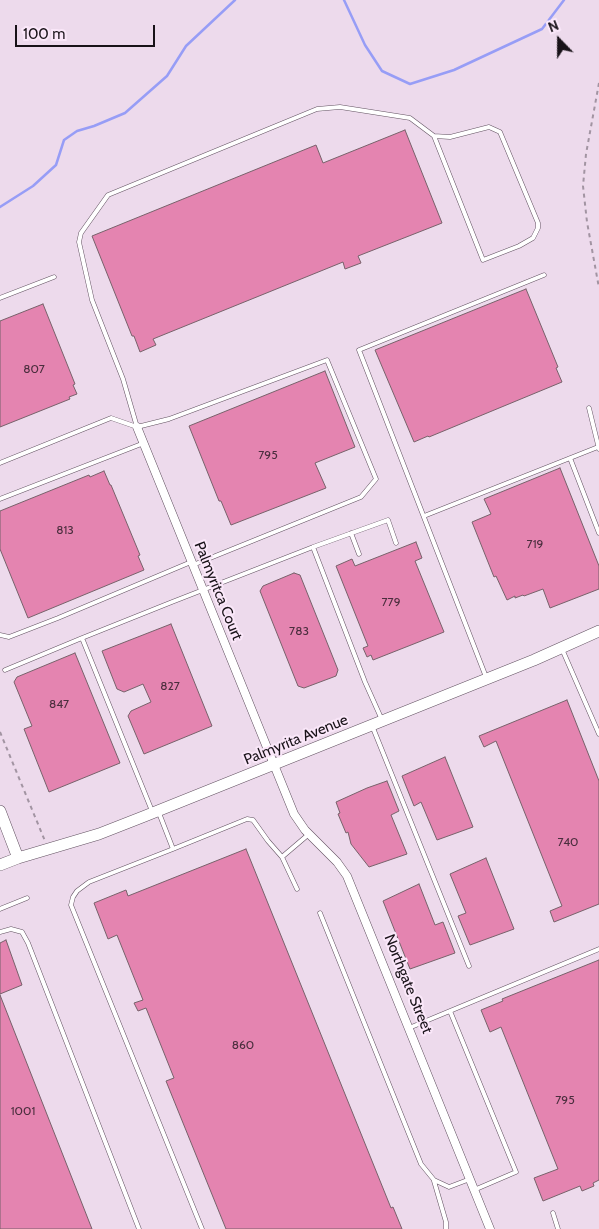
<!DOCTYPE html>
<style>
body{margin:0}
#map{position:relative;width:599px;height:1229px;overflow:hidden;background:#eddaec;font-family:Cabin,sans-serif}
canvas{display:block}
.north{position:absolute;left:534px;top:15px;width:50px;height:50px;-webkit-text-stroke:4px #fae7f9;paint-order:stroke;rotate:338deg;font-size:14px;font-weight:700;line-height:20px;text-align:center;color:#181218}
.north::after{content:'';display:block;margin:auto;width:18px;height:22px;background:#181218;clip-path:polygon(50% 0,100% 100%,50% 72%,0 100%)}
.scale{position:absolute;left:15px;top:25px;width:140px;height:22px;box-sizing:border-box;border:2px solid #181218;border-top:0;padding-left:6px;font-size:15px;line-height:18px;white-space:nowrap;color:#181218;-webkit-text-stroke:4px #fae7f9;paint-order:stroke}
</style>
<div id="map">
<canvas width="599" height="1229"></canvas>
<div class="north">N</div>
<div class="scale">100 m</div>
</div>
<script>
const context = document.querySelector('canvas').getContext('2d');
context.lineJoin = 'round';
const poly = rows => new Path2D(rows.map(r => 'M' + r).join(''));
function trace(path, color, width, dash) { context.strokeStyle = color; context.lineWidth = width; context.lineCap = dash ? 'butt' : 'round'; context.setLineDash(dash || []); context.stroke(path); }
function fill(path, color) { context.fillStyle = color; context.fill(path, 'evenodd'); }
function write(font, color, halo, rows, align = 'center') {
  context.font = font + ' Cabin,sans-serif'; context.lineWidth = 4; context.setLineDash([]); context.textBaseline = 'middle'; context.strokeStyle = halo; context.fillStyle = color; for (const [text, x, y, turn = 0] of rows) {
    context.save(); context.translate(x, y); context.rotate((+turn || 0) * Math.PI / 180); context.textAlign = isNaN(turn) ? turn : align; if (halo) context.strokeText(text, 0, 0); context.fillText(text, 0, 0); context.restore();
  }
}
trace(poly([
 [344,0,365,45,382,71,410,84,454,70,542,29,564,0],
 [0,207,33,186,56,165,64,140,77,131,94,126,125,113,167,76,186,46,235,0]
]), '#979df6', 2.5);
const building = poly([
 [405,130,442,223,358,256,361,263,345,269,343,262,153,339,156,345,140,352,134,336,132,336,92,236,316,145,323,163,405,130],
 [526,289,558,367,556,368,562,382,429,437,428,436,414,442,375,350,526,289],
 [43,304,75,384,73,385,77,394,69,397,70,399,0,427,0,321,43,304],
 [325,371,355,447,315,463,326,488,231,525,221,501,219,501,189,426,325,371],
 [560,468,599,566,599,589,550,608,543,589,524,596,523,595,515,598,515,596,507,600,496,576,494,577,472,522,491,514,484,499,560,468],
 [104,471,110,485,111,485,140,555,138,556,144,570,28,618,0,549,0,511,89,475,90,477,104,471],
 [416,542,422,558,415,561,444,632,373,660,371,655,367,657,363,648,368,646,336,566,352,559,355,566,416,542],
 [294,573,300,575,338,670,336,676,304,688,298,686,260,591,263,586,294,573],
 [171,624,212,726,144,754,128,716,131,711,151,702,143,684,124,692,117,689,102,651,171,624],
 [75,653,120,763,49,792,24,729,32,726,14,682,17,677,75,653],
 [567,700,599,781,599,904,554,922,550,911,562,906,496,741,484,747,479,736,567,700],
 [445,757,473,827,437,840,421,802,414,806,402,776,445,757],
 [387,781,399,811,391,815,407,854,369,867,351,844,348,832,346,833,338,814,340,813,336,802,367,788,387,781],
 [246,849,391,1208,393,1207,402,1229,226,1229,166,1081,174,1078,146,1008,138,1011,134,1003,143,1000,117,935,108,939,94,903,126,890,128,896,246,849],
 [486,858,514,929,470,945,458,916,466,913,450,874,486,858],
 [419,884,435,925,443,922,455,953,410,969,383,901,419,884],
 [6,940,22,985,0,994,0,943,6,940],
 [599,960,599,1180,593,1183,594,1186,582,1191,580,1186,543,1201,534,1178,558,1169,501,1027,490,1032,481,1010,503,1001,502,999,599,960],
 [0,995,92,1229,0,1229,0,995]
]);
fill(building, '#e484b0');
trace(building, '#77616a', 1);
const lane = poly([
 [0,298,54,277],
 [589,408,599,449],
 [137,427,123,379,92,300,79,242,81,233,108,195,317,109,340,107,410,118,434,136,483,260,519,246,533,238,538,228,538,223,500,132,489,127,450,137,434,136],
 [570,458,599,533],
 [0,463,111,418,137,427,169,419,327,360,376,479,361,497,193,565],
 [0,499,144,443],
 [424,516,598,447],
 [351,533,359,554],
 [313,547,388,520,396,543],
 [0,635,9,637,58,618,191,562],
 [562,649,599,734],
 [5,670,82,638],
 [486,677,359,350,544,275],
 [373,728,469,966],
 [152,811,82,638,172,602,313,547,365,682,382,720],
 [159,813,173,849,89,882,77,891,73,897,71,905,202,1229],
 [173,849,247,819,253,820,268,841,282,857,297,889],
 [282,857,309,834],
 [0,909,27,898],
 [320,913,421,1164,434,1180,449,1187,470,1179],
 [0,932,11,929,22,932,28,943,139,1229],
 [450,1011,516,1172,474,1190],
 [409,1028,599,949],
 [434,1181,446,1222,446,1229],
 [553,1213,558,1229]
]);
const street = poly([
 [137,427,294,814,305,830,337,862,347,876,490,1229]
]);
const secondary = poly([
 [0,811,18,858],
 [0,865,18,858,99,834,145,816,534,660,599,631]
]);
trace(lane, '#625261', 5);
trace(street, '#625261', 9);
trace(secondary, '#625261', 12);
trace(poly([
 [599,83,586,154,583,186,587,222,599,288],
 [0,732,45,841]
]), '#a294a2', 2, [4, 4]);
trace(lane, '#fff', 4);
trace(street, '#fff', 8);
trace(secondary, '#fff', 11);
write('12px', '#4b2e3e', null, [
 ["807",34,369],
 ["795",268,455],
 ["813",65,530],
 ["719",535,544],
 ["779",391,602],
 ["783",299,631],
 ["827",170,686],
 ["847",59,704],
 ["740",568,842],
 ["860",243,1045],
 ["795",565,1100],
 ["1001",23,1111]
]);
write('15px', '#181218', '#fae7f9', [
 ["Palmyritca Court",218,591,68],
 ["Palmyrita Avenue",296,740,-22],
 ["Northgate Street",408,984,68]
]);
</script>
